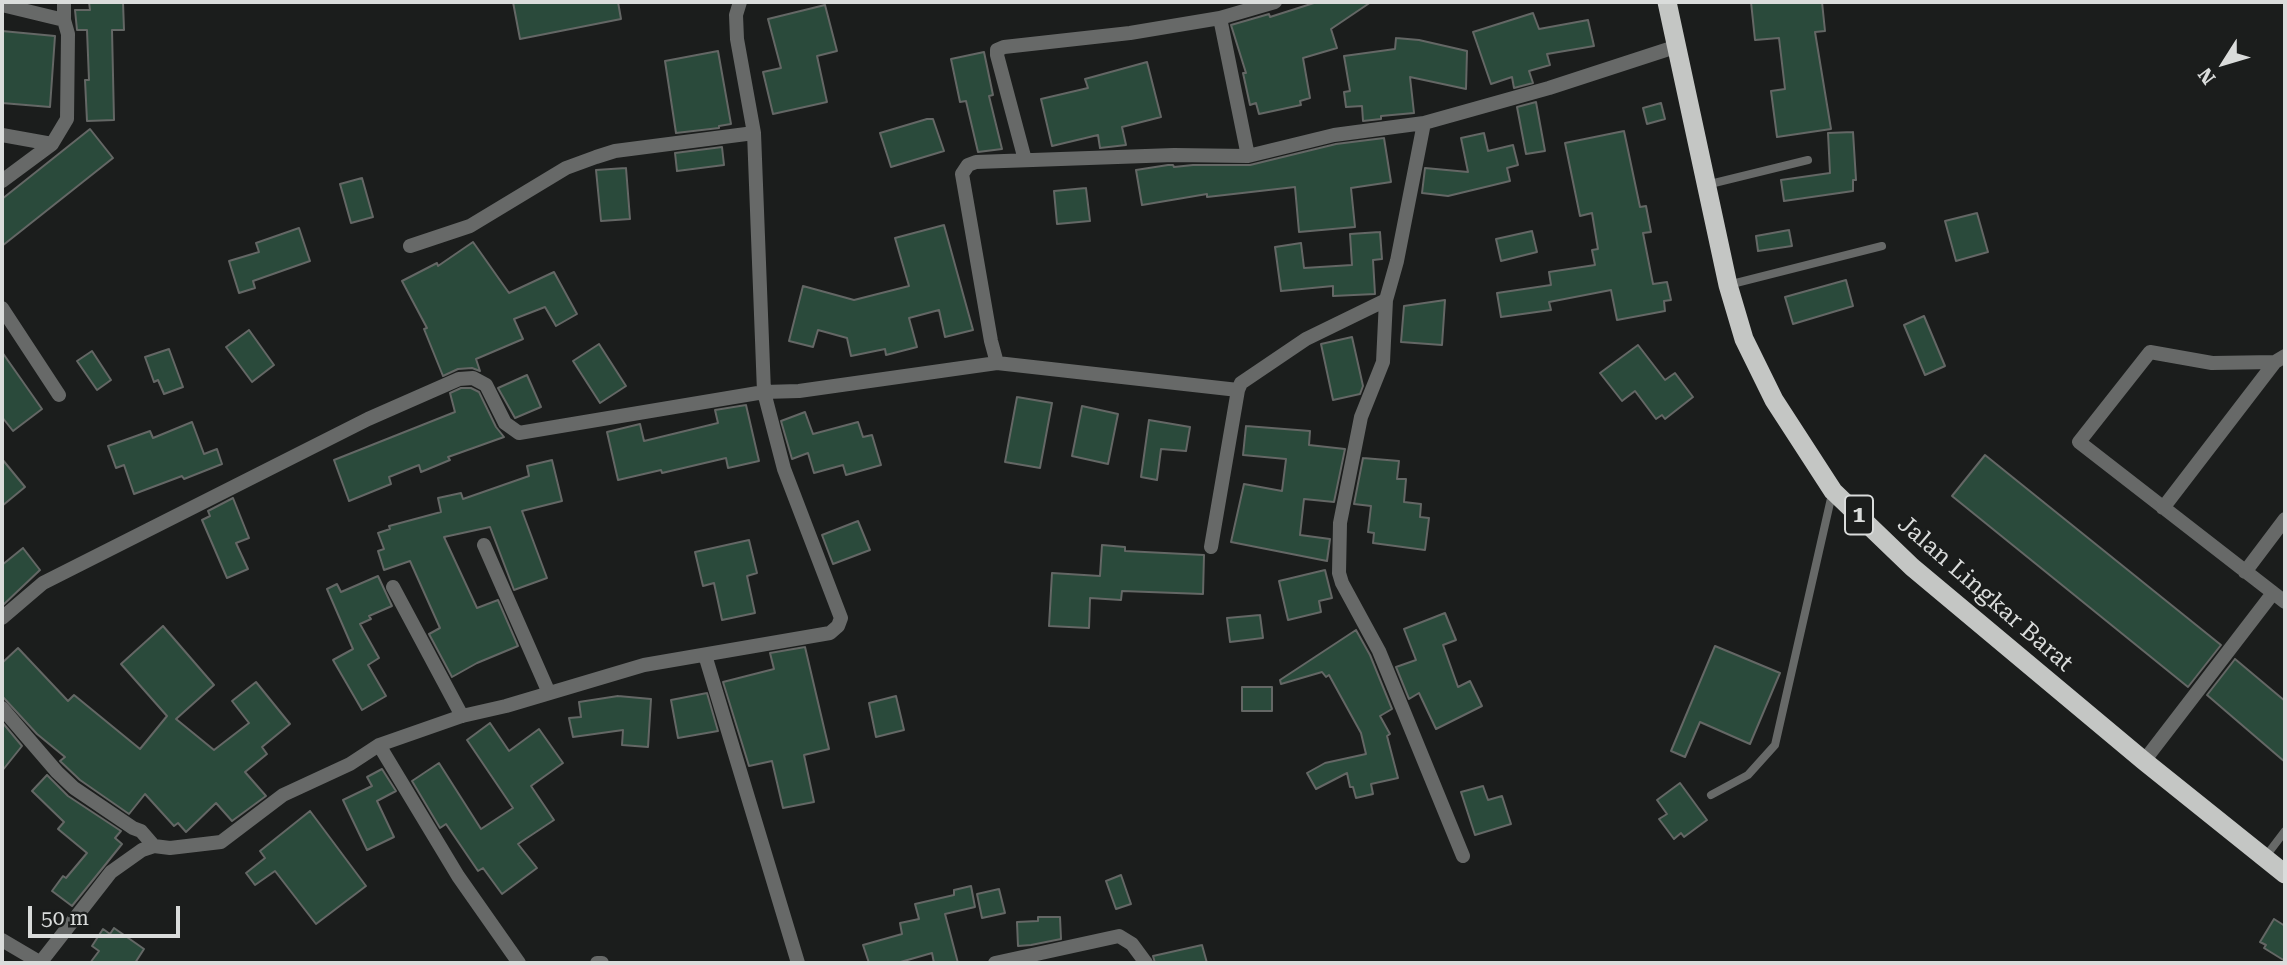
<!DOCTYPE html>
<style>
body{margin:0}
#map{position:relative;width:2287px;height:965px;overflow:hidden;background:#1b1d1c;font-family:"Roboto Serif",serif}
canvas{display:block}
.frame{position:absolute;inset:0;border:4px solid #dadcdb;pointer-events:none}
.north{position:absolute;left:2189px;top:28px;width:70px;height:70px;-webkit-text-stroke:5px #1b1d1c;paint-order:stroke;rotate:233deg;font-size:19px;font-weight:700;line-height:28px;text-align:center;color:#dadcdb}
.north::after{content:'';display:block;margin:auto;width:24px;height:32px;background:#dadcdb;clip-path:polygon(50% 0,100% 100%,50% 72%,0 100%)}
.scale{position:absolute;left:28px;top:906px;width:152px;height:32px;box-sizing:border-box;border:4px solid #dadcdb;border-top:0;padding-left:9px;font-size:21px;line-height:24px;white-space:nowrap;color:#dadcdb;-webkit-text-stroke:5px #1b1d1c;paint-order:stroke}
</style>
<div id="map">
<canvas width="2287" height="965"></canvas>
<div class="frame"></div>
<div class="north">N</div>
<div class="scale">50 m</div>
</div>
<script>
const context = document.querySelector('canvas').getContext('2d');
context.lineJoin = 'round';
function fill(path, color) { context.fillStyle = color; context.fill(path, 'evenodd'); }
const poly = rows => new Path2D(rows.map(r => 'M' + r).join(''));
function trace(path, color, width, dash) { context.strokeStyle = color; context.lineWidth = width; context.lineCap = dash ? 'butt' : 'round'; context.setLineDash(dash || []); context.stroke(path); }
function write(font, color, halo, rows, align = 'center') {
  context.font = font + ' "Roboto Serif",serif'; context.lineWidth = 5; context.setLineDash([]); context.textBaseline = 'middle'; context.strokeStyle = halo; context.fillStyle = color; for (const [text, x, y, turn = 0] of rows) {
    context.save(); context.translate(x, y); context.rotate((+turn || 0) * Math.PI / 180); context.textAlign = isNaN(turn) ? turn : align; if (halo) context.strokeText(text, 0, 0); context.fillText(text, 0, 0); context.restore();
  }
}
const building = poly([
 [89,2,123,2,124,30,112,30,114,120,87,121,85,80,89,80,87,30,77,30,75,10,90,10,89,2],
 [513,2,618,2,621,19,520,39,513,2],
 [1317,2,1371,2,1331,29,1337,48,1303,58,1310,98,1300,101,1301,105,1259,114,1256,103,1250,105,1243,73,1246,73,1231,25,1269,14,1270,17,1317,2],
 [1751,2,1822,2,1825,31,1815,32,1831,129,1777,137,1771,91,1785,89,1779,38,1755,40,1751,2],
 [825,5,837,51,817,56,827,102,773,114,763,72,781,68,768,19,825,5],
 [1533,13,1539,29,1588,20,1594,46,1547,54,1550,65,1529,71,1533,83,1514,88,1512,77,1491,84,1473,32,1533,13],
 [2,31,55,36,50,107,2,103,2,31],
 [1396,38,1419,40,1467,51,1466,89,1410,77,1414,113,1381,116,1381,119,1363,121,1362,106,1346,107,1344,92,1350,91,1344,56,1395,49,1396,38],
 [718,51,731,124,719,126,719,128,676,133,665,61,718,51],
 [984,52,993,95,989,96,1002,149,978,152,966,101,960,102,951,59,984,52],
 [1147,62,1161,117,1122,127,1126,145,1100,148,1098,135,1052,146,1041,99,1088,88,1085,79,1147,62],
 [1536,102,1545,151,1526,154,1517,107,1536,102],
 [1661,103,1665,119,1647,124,1643,108,1661,103],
 [927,119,933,119,944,151,891,167,880,133,927,119],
 [90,129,113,158,2,246,2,199,90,129],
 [1624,131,1640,207,1646,206,1651,232,1643,233,1653,284,1667,282,1671,300,1664,301,1665,311,1617,320,1611,290,1549,302,1551,310,1501,317,1497,293,1551,285,1549,272,1595,265,1592,250,1598,249,1592,213,1580,216,1565,143,1624,131],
 [1853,132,1856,180,1853,180,1853,191,1784,201,1781,180,1830,173,1828,133,1853,132],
 [1484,133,1488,151,1513,145,1518,165,1507,168,1510,181,1448,196,1422,193,1425,168,1468,172,1461,138,1484,133],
 [1384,138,1391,182,1351,188,1355,227,1299,232,1295,187,1207,197,1207,194,1142,205,1136,170,1168,165,1173,165,1174,167,1193,165,1250,165,1336,144,1384,138],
 [722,147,724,165,677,171,675,153,722,147],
 [626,168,630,219,601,221,596,170,626,168],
 [362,178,373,217,351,223,340,184,362,178],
 [1086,188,1090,221,1057,224,1054,191,1086,188],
 [1977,213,1988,252,1956,261,1945,221,1977,213],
 [944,225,973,330,945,337,939,310,909,318,917,347,886,355,885,349,851,356,847,338,818,330,813,347,789,341,803,286,854,300,909,286,895,238,944,225],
 [299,228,310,261,253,281,255,288,239,293,229,261,259,252,256,243,299,228],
 [1789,230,1792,246,1758,251,1756,236,1789,230],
 [1532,231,1537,252,1501,261,1496,239,1532,231],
 [1380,232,1382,259,1373,260,1375,294,1333,296,1333,286,1281,291,1275,247,1301,243,1304,268,1352,265,1350,234,1380,232],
 [473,242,509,293,554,272,577,314,556,326,545,307,514,319,523,339,476,359,480,371,472,368,458,369,443,376,424,329,427,328,402,281,437,263,438,266,473,242],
 [1846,280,1853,306,1793,324,1785,297,1846,280],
 [1445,300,1442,345,1401,342,1404,306,1445,300],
 [1924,316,1945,366,1925,375,1904,325,1924,316],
 [249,330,274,365,252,382,226,347,249,330],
 [1352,337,1363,386,1360,394,1333,400,1321,344,1352,337],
 [599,344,626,386,600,403,573,361,599,344],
 [1638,345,1665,380,1675,373,1693,397,1665,419,1662,415,1656,419,1635,391,1622,401,1600,373,1638,345],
 [169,349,183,387,164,394,158,380,154,382,145,357,169,349],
 [92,351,111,380,97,390,77,361,92,351],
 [2,352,42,409,13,431,2,417,2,352],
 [527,375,541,407,515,418,498,388,527,375],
 [461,388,471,388,479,392,496,427,504,437,448,457,450,460,421,472,419,465,389,477,391,484,349,501,334,460,455,412,450,393,461,388],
 [1017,397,1052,403,1040,468,1005,462,1017,397],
 [746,405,759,461,728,468,726,458,662,473,661,470,618,480,607,432,640,424,644,441,718,423,715,410,746,405],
 [1082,406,1118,414,1108,464,1072,456,1082,406],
 [805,412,813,434,858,422,863,437,872,435,881,465,846,475,843,465,814,473,808,453,792,459,781,421,805,412],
 [1149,420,1190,427,1186,451,1161,449,1157,480,1141,477,1149,420],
 [192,422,204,454,217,449,222,464,184,479,182,476,134,494,124,465,116,468,108,446,150,431,153,438,192,422],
 [1246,426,1310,431,1309,445,1345,449,1334,502,1304,499,1300,535,1330,539,1327,561,1231,542,1244,484,1282,491,1286,459,1243,455,1246,426],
 [1985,455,2221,645,2188,687,1952,496,1985,455],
 [1363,458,1399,461,1397,479,1406,479,1404,502,1421,504,1420,517,1429,518,1425,550,1373,543,1374,533,1368,532,1371,506,1354,504,1363,458],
 [2,459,25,487,2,506,2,459],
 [552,460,562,501,522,511,547,578,514,590,490,527,444,537,477,608,498,600,518,646,477,663,452,677,429,634,440,628,410,561,384,570,378,551,384,549,378,533,390,529,389,526,441,512,438,498,461,493,463,499,529,476,527,466,552,460],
 [233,498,249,538,236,543,248,569,227,578,202,520,210,516,208,511,233,498],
 [858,521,870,550,833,564,822,535,858,521],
 [749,540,757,573,747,576,755,613,722,620,714,583,703,586,695,552,749,540],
 [1102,545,1125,547,1125,551,1204,555,1203,594,1122,591,1121,600,1090,598,1089,628,1049,626,1052,573,1100,576,1102,545],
 [23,548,40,570,2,606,2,565,23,548],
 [1325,570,1332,598,1319,601,1321,612,1288,620,1279,581,1325,570],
 [378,576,392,606,369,616,371,619,360,624,379,658,368,665,386,696,362,710,333,660,353,649,327,589,337,584,341,592,378,576],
 [1445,613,1456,640,1443,645,1458,687,1470,681,1482,706,1436,729,1419,693,1409,699,1396,667,1416,660,1404,629,1445,613],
 [1260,615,1263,638,1230,642,1227,618,1260,615],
 [163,626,214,685,176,719,214,750,249,723,232,701,256,682,290,724,262,747,267,754,245,772,266,796,232,821,216,803,186,832,178,823,174,826,145,794,129,814,80,780,60,761,65,757,37,734,2,696,2,663,18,648,68,701,74,695,140,749,167,716,121,664,163,626],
 [1356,630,1370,655,1392,709,1380,716,1390,734,1387,736,1398,778,1371,784,1373,794,1356,798,1353,787,1350,787,1347,773,1316,789,1307,773,1325,763,1366,754,1361,733,1329,675,1326,677,1322,672,1281,684,1280,680,1356,630],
 [1715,646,1780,673,1750,744,1700,722,1685,757,1671,751,1715,646],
 [805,647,829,749,804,755,814,802,783,808,772,761,749,766,723,682,774,669,770,653,805,647],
 [2235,659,2285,701,2285,762,2207,695,2235,659],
 [1242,687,1272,687,1272,711,1242,711,1242,687],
 [707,693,718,731,678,738,671,700,707,693],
 [618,696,651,699,648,747,622,745,623,730,573,737,569,718,581,717,579,702,618,696],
 [896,696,904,730,876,737,869,703,896,696],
 [2,722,22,746,2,771,2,722],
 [490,723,509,751,539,729,563,763,531,786,554,820,518,844,537,868,502,894,483,868,478,871,446,824,440,828,412,781,439,763,481,829,513,808,467,740,490,723],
 [382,769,396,791,377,801,394,837,367,850,343,800,372,786,367,777,382,769],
 [47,775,68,796,121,831,115,838,122,844,72,906,52,891,63,876,66,878,87,853,58,829,64,822,32,791,47,775],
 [1680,783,1707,820,1684,837,1681,833,1674,839,1659,819,1667,814,1657,800,1680,783],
 [1483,786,1488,800,1502,796,1511,824,1475,835,1461,792,1483,786],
 [310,811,366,886,316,924,275,871,255,885,246,873,265,858,260,851,310,811],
 [1121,875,1131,904,1116,909,1106,881,1121,875],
 [971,886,975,907,945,914,958,963,934,963,932,953,897,963,869,963,863,945,902,934,900,923,919,919,915,904,954,895,954,890,971,886],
 [999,889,1005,913,982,918,977,894,999,889],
 [1038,917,1060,917,1061,939,1031,945,1018,946,1017,922,1038,921,1038,917],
 [2274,919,2285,926,2285,961,2264,948,2266,945,2260,942,2274,919],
 [114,928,144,949,135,963,90,963,99,951,92,946,103,929,110,934,114,928],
 [1202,945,1207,963,1155,963,1153,956,1202,945]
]);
fill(building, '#2a4a3b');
trace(building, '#646765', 2);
trace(poly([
 [1706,185,1808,160],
 [1728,285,1882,246],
 [1711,795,1748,775,1775,745,1832,494],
 [2266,856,2285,831]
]), '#676968', 8);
trace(poly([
 [2,5,64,20],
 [2,135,52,144],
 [1248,156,1220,18,1275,2],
 [1025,160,997,55,997,50,1004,47,1130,33,1220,18],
 [2,181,52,144,67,119,68,34,64,20,64,2],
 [410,246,470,226,566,168,596,157,615,151,754,133],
 [1386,300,1383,362,1361,417,1340,523,1339,573,1342,583,1379,651,1463,856],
 [2,308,59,395],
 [2285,356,2275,362,2212,363,2150,352,2079,442,2285,602],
 [997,363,991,341,962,174,968,165,976,162,1174,155,1248,156,1334,135,1424,123],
 [2163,508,2275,362],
 [484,545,549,693],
 [1211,547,1238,390,1241,383,1306,339,1386,300,1397,261,1424,123,1549,88,1678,46],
 [2245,572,2285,519],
 [393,587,462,716],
 [2,618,43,583,368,419,459,379,473,378,486,385,505,423,519,433,764,392,799,391,997,363,1238,390],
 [705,655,798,963],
 [2,708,57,772,74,788,133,828,141,831,154,846],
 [379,745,458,876,519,963],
 [2144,761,2273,593],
 [2,940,41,963],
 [40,963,111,872,142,850,154,846,170,848,221,842,283,795,350,764,379,745,462,716,506,706,644,665,830,633,838,626,841,618,784,469,764,392,754,133,737,39,736,15,740,2],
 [597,963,602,963],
 [995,963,1119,936,1132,944,1146,963]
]), '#676968', 14);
trace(poly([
 [1667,2,1728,285,1744,339,1774,400,1833,491,1912,567,2144,761,2285,874]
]), '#c4c6c4', 19);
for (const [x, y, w] of [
 [1859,515,28]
]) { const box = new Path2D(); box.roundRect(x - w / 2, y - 19.5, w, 39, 5); context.fillStyle = '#1b1d1c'; context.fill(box); trace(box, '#dadcdb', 2); }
write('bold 23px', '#dadcdb', null, [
 ["1",1859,515]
]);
write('24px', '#dadcdb', '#1b1d1c', [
 ["Jalan Lingkar Barat",1985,594,41]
]);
</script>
